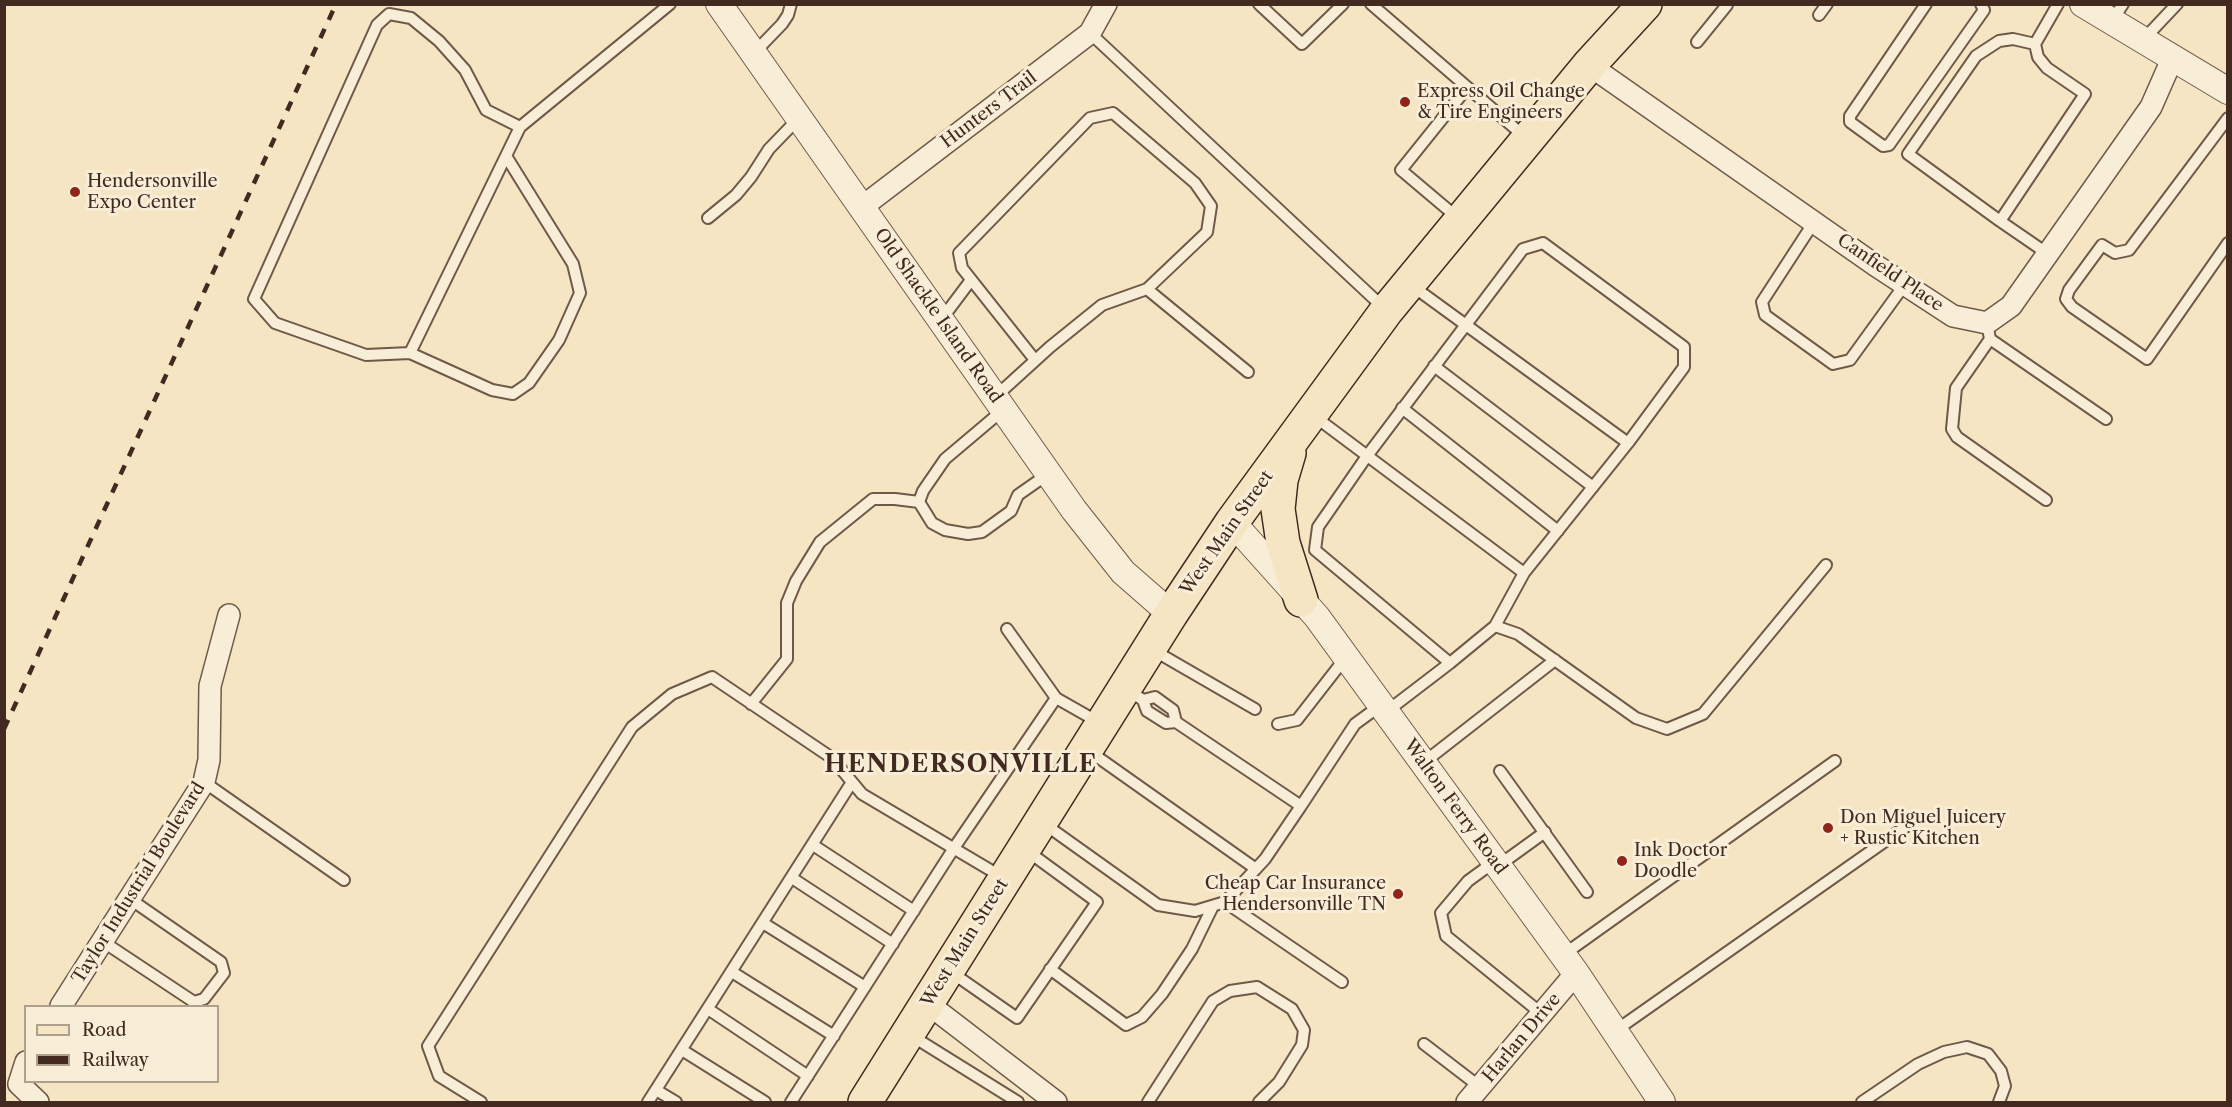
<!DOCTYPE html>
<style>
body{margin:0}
#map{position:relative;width:2232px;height:1107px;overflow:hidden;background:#f5e5c3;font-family:"Libre Caslon Text",serif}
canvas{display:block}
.frame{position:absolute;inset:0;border:6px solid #422a20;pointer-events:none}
.legend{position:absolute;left:24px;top:1005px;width:195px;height:78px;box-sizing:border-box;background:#f8eed8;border:2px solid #afa08e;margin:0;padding:8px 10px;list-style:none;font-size:18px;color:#422a20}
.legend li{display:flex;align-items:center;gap:12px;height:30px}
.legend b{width:30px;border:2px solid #afa08e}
</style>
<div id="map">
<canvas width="2232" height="1107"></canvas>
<div class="frame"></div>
<ul class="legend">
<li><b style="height:8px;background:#f5e5c3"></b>Road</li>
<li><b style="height:8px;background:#422a20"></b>Railway</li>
</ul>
</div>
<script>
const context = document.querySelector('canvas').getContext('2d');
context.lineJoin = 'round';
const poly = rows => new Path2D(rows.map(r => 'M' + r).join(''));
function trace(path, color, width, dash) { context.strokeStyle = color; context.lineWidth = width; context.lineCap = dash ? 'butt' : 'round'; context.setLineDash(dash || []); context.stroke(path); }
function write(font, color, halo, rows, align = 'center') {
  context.font = font + ' "Libre Caslon Text",serif'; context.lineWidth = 6; context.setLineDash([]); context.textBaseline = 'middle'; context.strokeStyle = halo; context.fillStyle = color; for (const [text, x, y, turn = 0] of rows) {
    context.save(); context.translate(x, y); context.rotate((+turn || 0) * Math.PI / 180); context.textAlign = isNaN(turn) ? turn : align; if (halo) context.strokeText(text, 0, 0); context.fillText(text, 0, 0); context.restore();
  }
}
const service = poly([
 [1259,4,1302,44,1343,4],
 [1371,4,1525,137],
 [1926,4,1850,116,1850,122,1883,146,1889,145,1984,10,1981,4],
 [1819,15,1827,4],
 [2112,21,2123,4],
 [1090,33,1385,309],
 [2143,40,2177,4],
 [1697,42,1727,5],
 [754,53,782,24,788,15,791,4],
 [2228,118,2129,250,2115,253,2102,245,2069,290,2066,299,2072,307,2147,359,2228,243],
 [520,127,486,110,465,70,439,41,411,18,389,14,377,25,254,299,275,323,366,355,410,353,520,127,670,4],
 [708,218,736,195,751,177,769,149,799,118],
 [1459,219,1401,170,1466,89],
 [2000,221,1908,154,1976,56,1999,41,2013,39,2035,44],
 [1814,222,1762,302,1765,315,1833,364,1850,360,1905,284],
 [2048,254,2000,221,2085,94,2047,68,2038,57,2035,44,2058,4],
 [1147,289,1248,372],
 [941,320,971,280],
 [1987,323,1990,339,1956,388,1952,429,1957,437,2046,500],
 [1990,339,2106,419],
 [410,353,492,390,513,394,529,383,559,340,580,293,573,264,506,156],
 [1434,366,1593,487],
 [995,397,1050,347,1102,305,1147,289,1207,232,1211,206,1195,183,1113,113,1090,118,959,253,962,268,1035,360],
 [1402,408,1558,531],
 [1314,416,1524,573,1628,443,1411,285],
 [919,502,923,491,945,459,1003,410],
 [1524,573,1495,626,1450,663,1315,550,1318,527,1367,456,1523,249,1543,243,1684,347,1684,367,1628,443],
 [1495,626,1518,634,1636,718,1667,729,1703,714,1826,565],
 [1007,629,1056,698],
 [1153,650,1255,709],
 [1128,690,1143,700,1147,711,1166,723,1176,722,1301,806,1355,724,1381,705],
 [1143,700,1155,697,1173,710,1176,722],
 [751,704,787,659,787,603,796,581,820,542,873,499,895,499,919,502,932,523,945,530,968,534,982,532,1011,511,1018,495,1048,474],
 [1386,712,1450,663],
 [1278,724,1297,720,1346,657],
 [1089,751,1256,869],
 [1423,763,1555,660],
 [1500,771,1587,892],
 [204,782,344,880],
 [1043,823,1158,905,1195,911,1225,902,1265,859,1301,806],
 [813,845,914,911],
 [1494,862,1468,881,1441,913,1446,936,1542,1014],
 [1498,866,1545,832],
 [792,878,893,944],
 [1225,902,1342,982],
 [763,923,865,987],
 [102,941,194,1002,204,999,224,973,221,962,130,899],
 [1563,955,1835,761],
 [1050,969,1126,1025,1142,1017,1162,994,1192,949,1213,906],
 [732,972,834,1036],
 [951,972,1017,1018,1097,902,1026,850],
 [708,1009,808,1076],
 [1615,1031,1911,823],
 [912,1036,1018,1102],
 [1424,1044,1480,1087],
 [682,1050,765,1102],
 [656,1090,676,1102],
 [481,1102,439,1076,428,1046,632,727,672,694,712,677,832,758,862,794,1002,877],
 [648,1102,852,782],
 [791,1102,954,848,1056,698,1100,723],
 [1148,1102,1213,1001,1230,991,1257,987,1292,1009,1304,1030,1302,1045,1279,1082,1259,1102],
 [1862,1102,1918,1064,1944,1052,1967,1047,1988,1054,2001,1071,2005,1086,1999,1102]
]);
const minor = poly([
 [1589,65,1875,265,1953,316,1987,323,2011,306,2151,107,2173,57],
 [862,207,1090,33,1106,4],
 [927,1003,1056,1102],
 [61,1006,204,782,209,760,210,686,229,615],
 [26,1062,19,1084,38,1102],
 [1467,1102,1576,973]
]);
const tertiary = poly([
 [719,4,1074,510,1123,572,1171,614],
 [2083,4,2228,91],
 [1232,522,1317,617,1576,973,1662,1102]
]);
const primary = poly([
 [1289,453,1281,480,1278,509,1283,543,1301,600],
 [865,1102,1171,614,1232,522,1387,310,1589,65,1645,4]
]);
trace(service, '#6f5949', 14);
trace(minor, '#6f5949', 24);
trace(tertiary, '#6f5949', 28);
trace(primary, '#422a20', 36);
trace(service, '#f8eed8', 10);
trace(minor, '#f8eed8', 21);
trace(tertiary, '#f8eed8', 26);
trace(primary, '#f5e5c3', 33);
trace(poly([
 [4,729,336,4]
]), '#422a20', 4.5, [10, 10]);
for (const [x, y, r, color] of [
 [1405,102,6,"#8f2418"],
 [75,192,6,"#8f2418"],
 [1828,828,6,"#8f2418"],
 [1622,861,6,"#8f2418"],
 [1398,894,6,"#8f2418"]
]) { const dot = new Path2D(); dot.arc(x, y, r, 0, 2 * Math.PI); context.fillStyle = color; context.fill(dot); trace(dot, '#f8eed8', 2); }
write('18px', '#422a20', '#f8eed8', [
 ["Express Oil Change",1417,92],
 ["& Tire Engineers",1417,113],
 ["Hendersonville",87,182],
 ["Expo Center",87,203],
 ["Don Miguel Juicery",1840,818],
 ["+ Rustic Kitchen",1840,839],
 ["Ink Doctor",1634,851],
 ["Doodle",1634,872],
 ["Cheap Car Insurance",1386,884,"right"],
 ["Hendersonville TN",1386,905,"right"]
], 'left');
write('18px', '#422a20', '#f8eed8', [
 ["Hunters Trail",989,110,-37],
 ["Canfield Place",1890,273,34],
 ["Old Shackle Island Road",938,316,55],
 ["West Main Street",1227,533,-55],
 ["Walton Ferry Road",1455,807,54],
 ["Taylor Industrial Boulevard",139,883,-58],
 ["West Main Street",965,943,-58],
 ["Harlan Drive",1522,1038,-50]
]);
context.letterSpacing = '1.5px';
write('bold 24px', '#422a20', '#f8eed8', [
 ["HENDERSONVILLE",961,765]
]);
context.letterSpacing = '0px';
</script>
